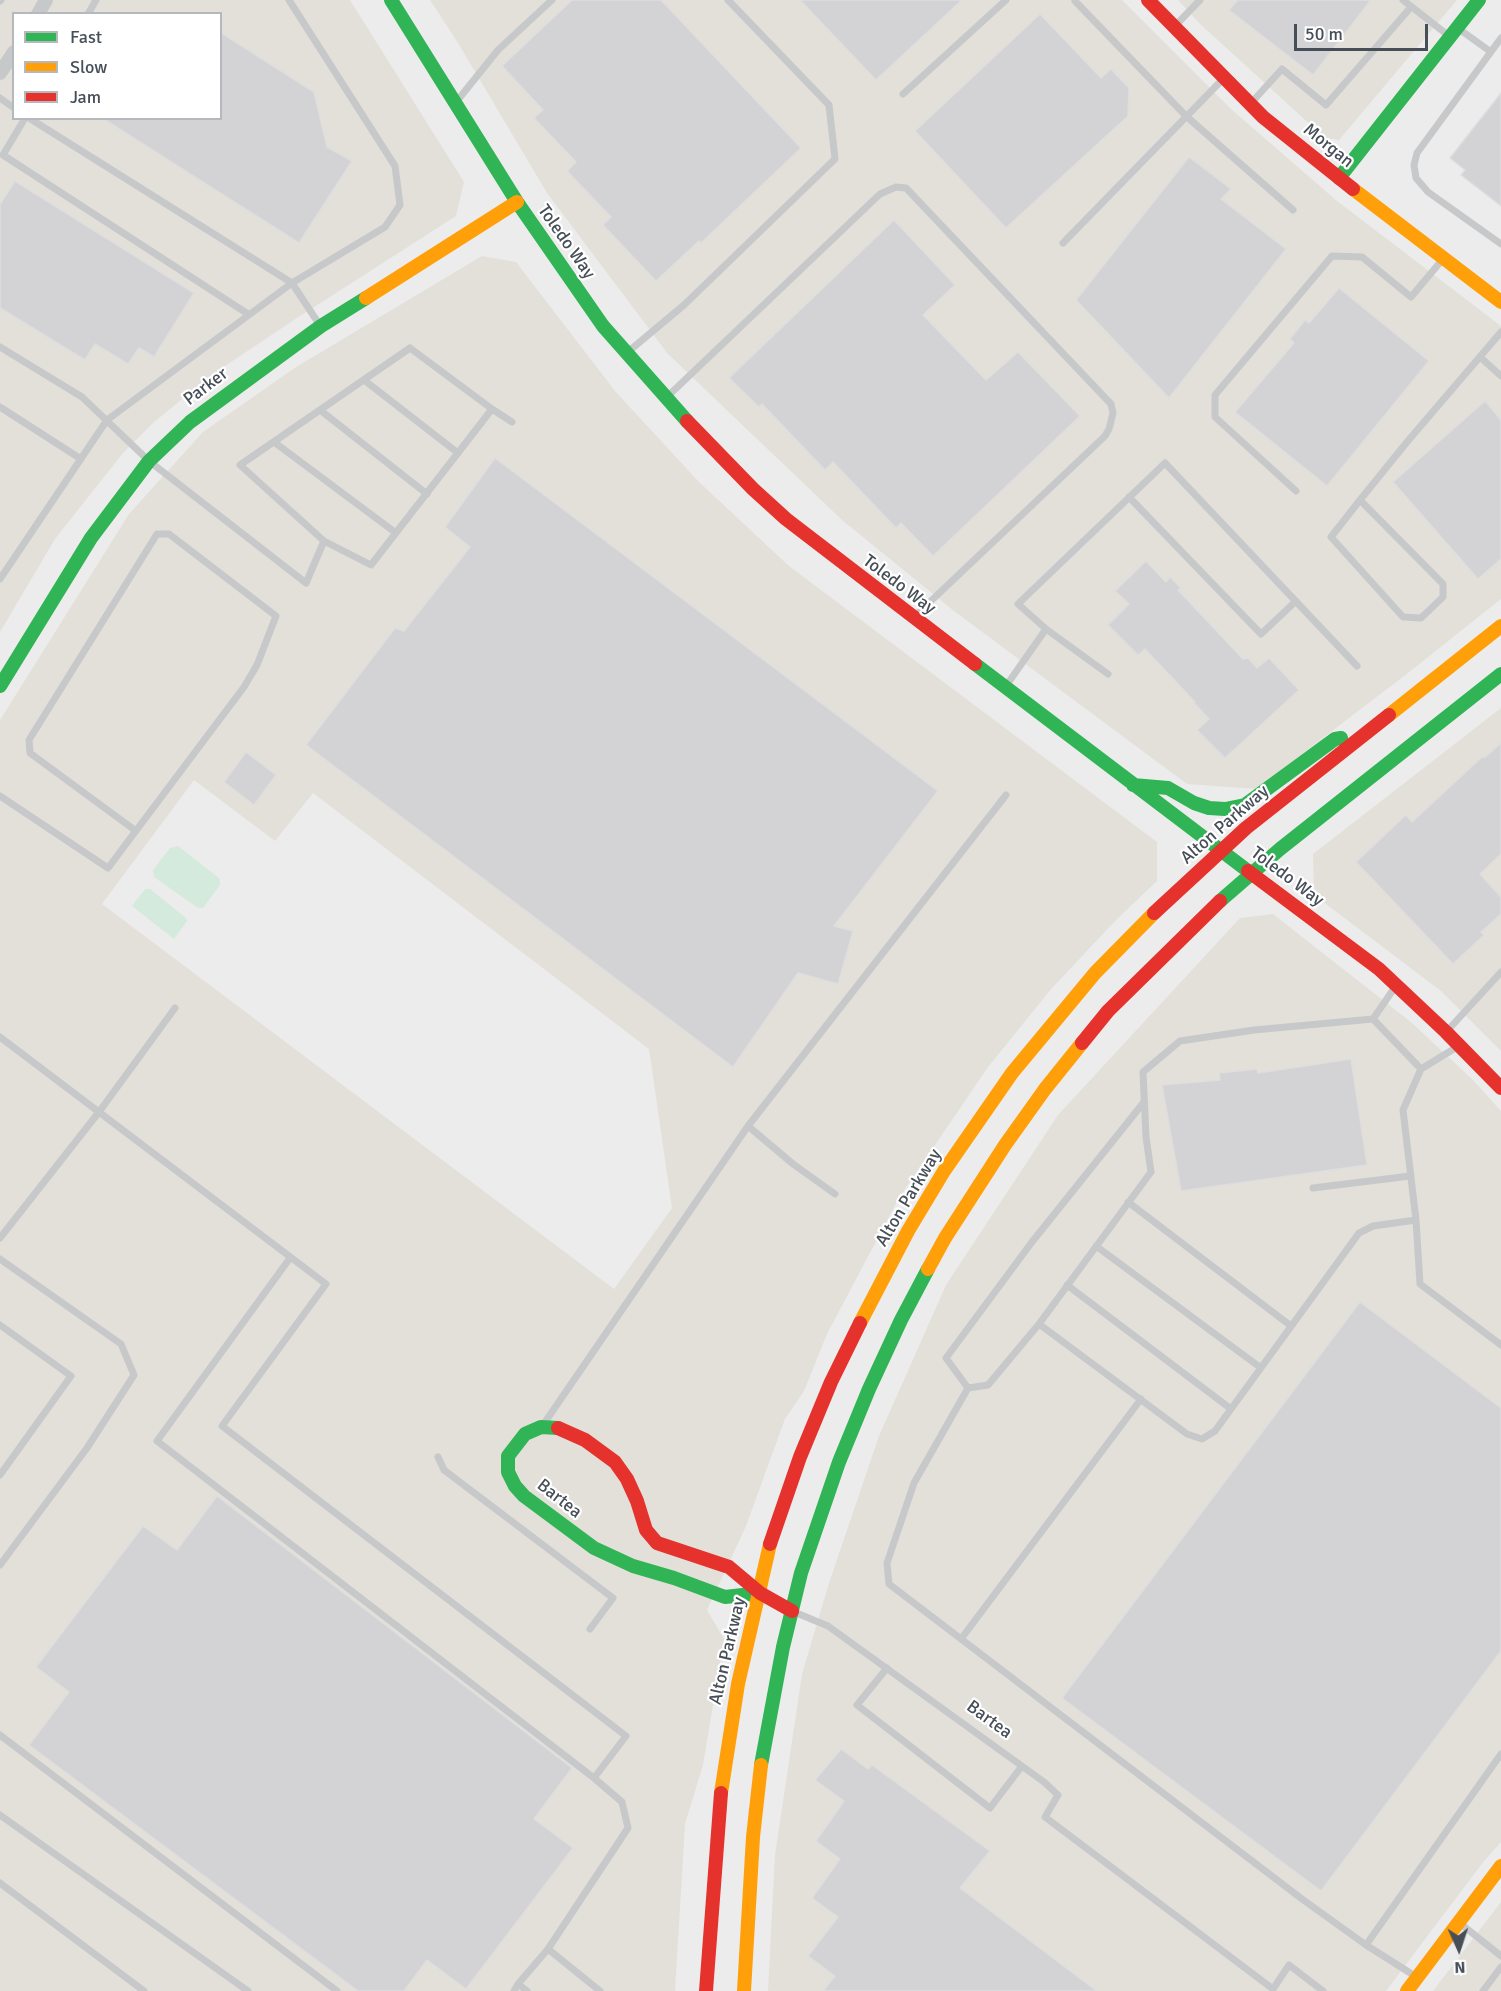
<!DOCTYPE html>
<style>
body{margin:0}
#map{position:relative;width:1501px;height:1991px;overflow:hidden;background:#edecec;font-family:Signika,sans-serif}
canvas{display:block}
.legend{position:absolute;left:12px;top:12px;width:210px;height:108px;box-sizing:border-box;background:#fff;border:2px solid #b5b8bc;margin:0;padding:8px 10px;list-style:none;font-size:18px;color:#464e57}
.legend li{display:flex;align-items:center;gap:12px;height:30px}
.legend b{width:30px;border:2px solid #b5b8bc}
.north{position:absolute;left:1429px;top:1919px;width:60px;height:60px;-webkit-text-stroke:4px #fff;paint-order:stroke;rotate:177deg;font-size:16px;font-weight:700;line-height:24px;text-align:center;color:#464e57}
.north::after{content:'';display:block;margin:auto;width:21px;height:27px;background:#464e57;clip-path:polygon(50% 0,100% 100%,50% 72%,0 100%)}
.scale{position:absolute;left:1294px;top:24px;width:134px;height:27px;box-sizing:border-box;border:3px solid #464e57;border-top:0;padding-left:8px;font-size:18px;line-height:21px;white-space:nowrap;color:#464e57;-webkit-text-stroke:4px #fff;paint-order:stroke}
</style>
<div id="map">
<canvas width="1501" height="1991"></canvas>
<ul class="legend">
<li><b style="height:8px;background:#30b455"></b>Fast</li>
<li><b style="height:8px;background:#ff9f0a"></b>Slow</li>
<li><b style="height:8px;background:#e5322d"></b>Jam</li>
</ul>
<div class="north">N</div>
<div class="scale">50 m</div>
</div>
<script>
const context = document.querySelector('canvas').getContext('2d');
context.lineJoin = 'round';
function fill(path, color) { context.fillStyle = color; context.fill(path, 'evenodd'); }
const poly = rows => new Path2D(rows.map(r => 'M' + r).join(''));
function trace(path, color, width, dash) { context.strokeStyle = color; context.lineWidth = width; context.lineCap = dash ? 'butt' : 'round'; context.setLineDash(dash || []); context.stroke(path); }
function write(font, color, halo, rows, align = 'center') {
  context.font = font + ' Signika,sans-serif'; context.lineWidth = 4.5; context.setLineDash([]); context.textBaseline = 'middle'; context.strokeStyle = halo; context.fillStyle = color; for (const [text, x, y, turn = 0] of rows) {
    context.save(); context.translate(x, y); context.rotate((+turn || 0) * Math.PI / 180); context.textAlign = isNaN(turn) ? turn : align; if (halo) context.strokeText(text, 0, 0); context.fillText(text, 0, 0); context.restore();
  }
}
fill(poly([
 [0,0,350,0,464,182,456,216,294,320,210,376,153,423,123,453,55,539,0,632],
 [14,14,220,14,220,118,14,118],
 [430,0,1122,0,1231,109,1337,201,1501,326,1501,599,1408,673,1256,789,1187,784,954,611,842,520,668,354,547,193,458,43],
 [1178,0,1457,0,1339,140,1325,138,1199,23],
 [482,256,516,262,615,391,699,482,789,566,1157,842,1157,881,1116,920,1052,988,988,1067,899,1198,827,1334,804,1391,785,1419,746,1526,707,1610,724,1639,703,1765,685,1824,675,1991,0,1991,0,720,129,514,203,432,296,367],
 [194,780,275,841,313,793,649,1049,672,1208,614,1289,102,904],
 [1501,708,1501,1051,1441,991,1314,895,1313,854],
 [1273,914,1412,1023,1473,1080,1501,1111,1501,1842,1484,1861,1386,1991,768,1991,775,1855,802,1674,829,1583,879,1436,946,1285,1058,1115,1240,918],
 [1501,1902,1501,1991,1433,1991]
]), '#e3e0da');
fill(poly([
 [178,846,220,879,220,885,203,908,198,908,154,877,153,870,170,848],
 [145,889,150,889,186,918,187,921,174,939,132,906]
]), '#d3eadc');
const building = poly([
 [572,0,661,0,801,148,701,243,699,241,656,281,603,225,611,217,567,171,576,162,534,118,543,110,502,66,572,0],
 [800,0,962,0,876,80,800,0],
 [1238,0,1371,0,1313,75,1229,10,1238,0],
 [1040,14,1101,78,1111,69,1129,88,1128,116,1006,228,915,131,1040,14],
 [220,32,314,92,327,147,352,161,299,243,102,118,220,118,220,32],
 [1501,93,1501,206,1461,175,1465,170,1450,158,1501,93],
 [1189,157,1231,189,1221,199,1286,249,1169,398,1076,300,1189,157],
 [15,181,194,293,154,357,139,348,128,364,95,344,85,360,0,308,0,204,15,181],
 [894,220,955,285,923,315,986,380,1018,352,1080,416,933,556,901,523,896,528,833,462,825,470,762,404,759,407,729,378,894,220],
 [1339,288,1429,361,1327,486,1235,412,1294,343,1290,339,1305,320,1309,323,1339,288],
 [1485,401,1501,420,1501,559,1478,579,1393,482,1485,401],
 [495,458,938,791,834,926,853,931,838,984,798,973,733,1067,306,745,395,628,404,631,470,547,445,527,495,458],
 [1146,561,1166,582,1170,577,1181,588,1178,590,1243,659,1248,658,1257,668,1269,658,1299,690,1225,758,1197,730,1209,719,1194,703,1195,702,1145,649,1138,655,1108,625,1129,604,1115,591,1146,561],
 [1501,743,1501,854,1480,874,1501,897,1501,914,1481,932,1484,935,1453,964,1356,862,1406,815,1412,822,1483,756,1484,758,1501,743],
 [246,752,276,775,254,805,224,782,246,752],
 [1351,1059,1367,1165,1181,1191,1162,1085,1220,1080,1219,1073,1257,1069,1258,1073,1351,1059],
 [1360,1302,1501,1408,1501,1651,1321,1891,1062,1698,1360,1302],
 [217,1496,572,1768,534,1819,573,1848,466,1989,427,1960,404,1991,358,1991,29,1745,69,1692,36,1667,143,1526,177,1550,217,1496],
 [841,1749,868,1769,872,1765,990,1851,960,1888,1097,1991,823,1991,835,1976,808,1956,838,1917,812,1898,840,1859,816,1841,844,1801,815,1780,841,1749]
]);
fill(building, '#d3d3d5');
trace(building, '#dededf', 1.5);
trace(poly([
 [289,0,395,166,400,205,385,227,292,283,319,324],
 [1403,0,1449,36],
 [0,1,1,0],
 [1075,1,1186,116,1293,210],
 [88,14,96,0],
 [1176,25,1200,0],
 [1459,29,1491,52],
 [1501,38,1417,153,1414,165,1416,178,1428,192,1501,244],
 [903,94,1006,0],
 [0,98,14,108],
 [457,101,498,50,552,0],
 [1252,102,1282,69,1326,105,1411,7],
 [25,118,3,155,248,314],
 [1063,243,1222,80],
 [0,347,82,397,149,461,306,583,324,541],
 [410,348,492,409,371,565,324,541,240,465,410,348],
 [629,351,684,305,835,159,829,105,728,0],
 [1480,357,1501,376],
 [364,380,458,453],
 [668,396,880,194,896,187,906,188,1111,404,1113,413,1109,429,1105,436,914,617],
 [0,407,81,459],
 [492,409,512,422],
 [320,410,427,494],
 [274,442,396,533],
 [1296,491,1215,417,1215,395,1332,256,1362,257,1411,297,1442,260],
 [1129,497,1261,634,1296,601],
 [1360,500,1443,584,1443,597,1421,618,1403,617,1331,537,1360,500,1407,442,1501,332],
 [0,579,107,420,292,283,29,118],
 [1046,629,1108,674],
 [1006,686,1046,629,1018,604,1165,463,1357,666],
 [0,796,108,868,244,687,257,665,276,616,169,534,157,534,29,740,30,753,136,831],
 [1373,1019,1421,1069,1457,1047],
 [1448,1030,1501,972],
 [0,1037,326,1284,222,1426,626,1736,594,1778],
 [1421,1069,1403,1110,1416,1220,1420,1284,1501,1345],
 [1144,1102,1032,1242,946,1358,968,1388,988,1385,1039,1324,1151,1172,1146,1137,1143,1072,1180,1041,1254,1030,1373,1019,1395,987],
 [748,1126,793,1164,835,1194],
 [1313,1188,1410,1176],
 [1128,1202,1291,1326],
 [0,1238,99,1112,175,1008],
 [1096,1246,1261,1368],
 [290,1258,157,1441,594,1778,622,1802,628,1828,548,1949,600,1991],
 [0,1259,121,1344,134,1375,87,1448,0,1565],
 [1067,1285,1231,1409],
 [1039,1324,1187,1434,1202,1439,1215,1431,1359,1233,1373,1226,1416,1220],
 [0,1325,71,1376,0,1475],
 [968,1388,914,1483,887,1563,889,1584,1302,1899,1366,1945],
 [543,1425,748,1126,1006,795],
 [438,1457,444,1470,613,1598,590,1629],
 [794,1612,828,1626,1044,1782,1058,1795,1045,1817,1273,1989,1289,1965,1323,1991],
 [961,1639,1141,1399],
 [887,1668,857,1705,990,1808,1022,1766],
 [0,1735,337,1991],
 [0,1815,248,1991],
 [0,1883,144,1991],
 [1461,1924,1501,1956],
 [1415,1976,1366,1945,1501,1754],
 [518,1984,548,1949],
 [514,1991,518,1984,527,1991],
 [1483,1991,1501,1967]
]), '#c7c8ca', 7);
trace(poly([
 [38,14,46,0],
 [0,73,14,52]
]), '#c7c8ca', 14);
trace(poly([
 [391,0,517,202,603,326,687,421],
 [1339,178,1479,0],
 [975,664,1248,871],
 [0,686,91,538,149,461,190,422,321,326,366,298],
 [1133,785,1168,788,1194,803,1209,808,1225,809,1245,805,1335,739,1341,738],
 [1220,901,1280,849,1501,674],
 [558,1428,541,1427,525,1434,508,1456,508,1472,515,1486,524,1496,594,1548,633,1566,674,1578,725,1597,760,1593],
 [761,1765,783,1647,801,1573,839,1462,869,1389,901,1320,928,1269]
]), '#30b455', 14);
trace(poly([
 [1353,189,1501,302],
 [366,298,517,202],
 [1389,715,1501,626],
 [928,1269,945,1238,1005,1145,1045,1089,1082,1043],
 [860,1323,908,1231,944,1171,1012,1073,1095,973,1154,913],
 [721,1793,738,1684,770,1544],
 [744,1991,753,1837,761,1765],
 [1407,1991,1501,1866]
]), '#ff9f0a', 14);
trace(poly([
 [1148,0,1263,117,1353,189],
 [687,421,753,489,786,519,975,664],
 [1248,871,1379,969,1446,1032,1501,1088],
 [1154,913,1246,828,1389,715],
 [1082,1043,1108,1011,1220,901],
 [558,1428,585,1440,615,1462,627,1479,637,1501,646,1530,657,1543,729,1567,760,1593,792,1611],
 [770,1544,800,1457,831,1382,860,1323],
 [706,1991,721,1793]
]), '#e5322d', 14);
write('18px', '#464e57', '#fff', [
 ["Morgan",1328,146,39],
 ["Toledo Way",566,242,55],
 ["Parker",206,387,-37],
 ["Toledo Way",899,585,37],
 ["Alton Parkway",1225,825,-41],
 ["Toledo Way",1287,877,37],
 ["Alton Parkway",909,1198,-59],
 ["Bartea",559,1499,38],
 ["Alton Parkway",728,1651,-77],
 ["Bartea",989,1720,36]
]);
</script>
